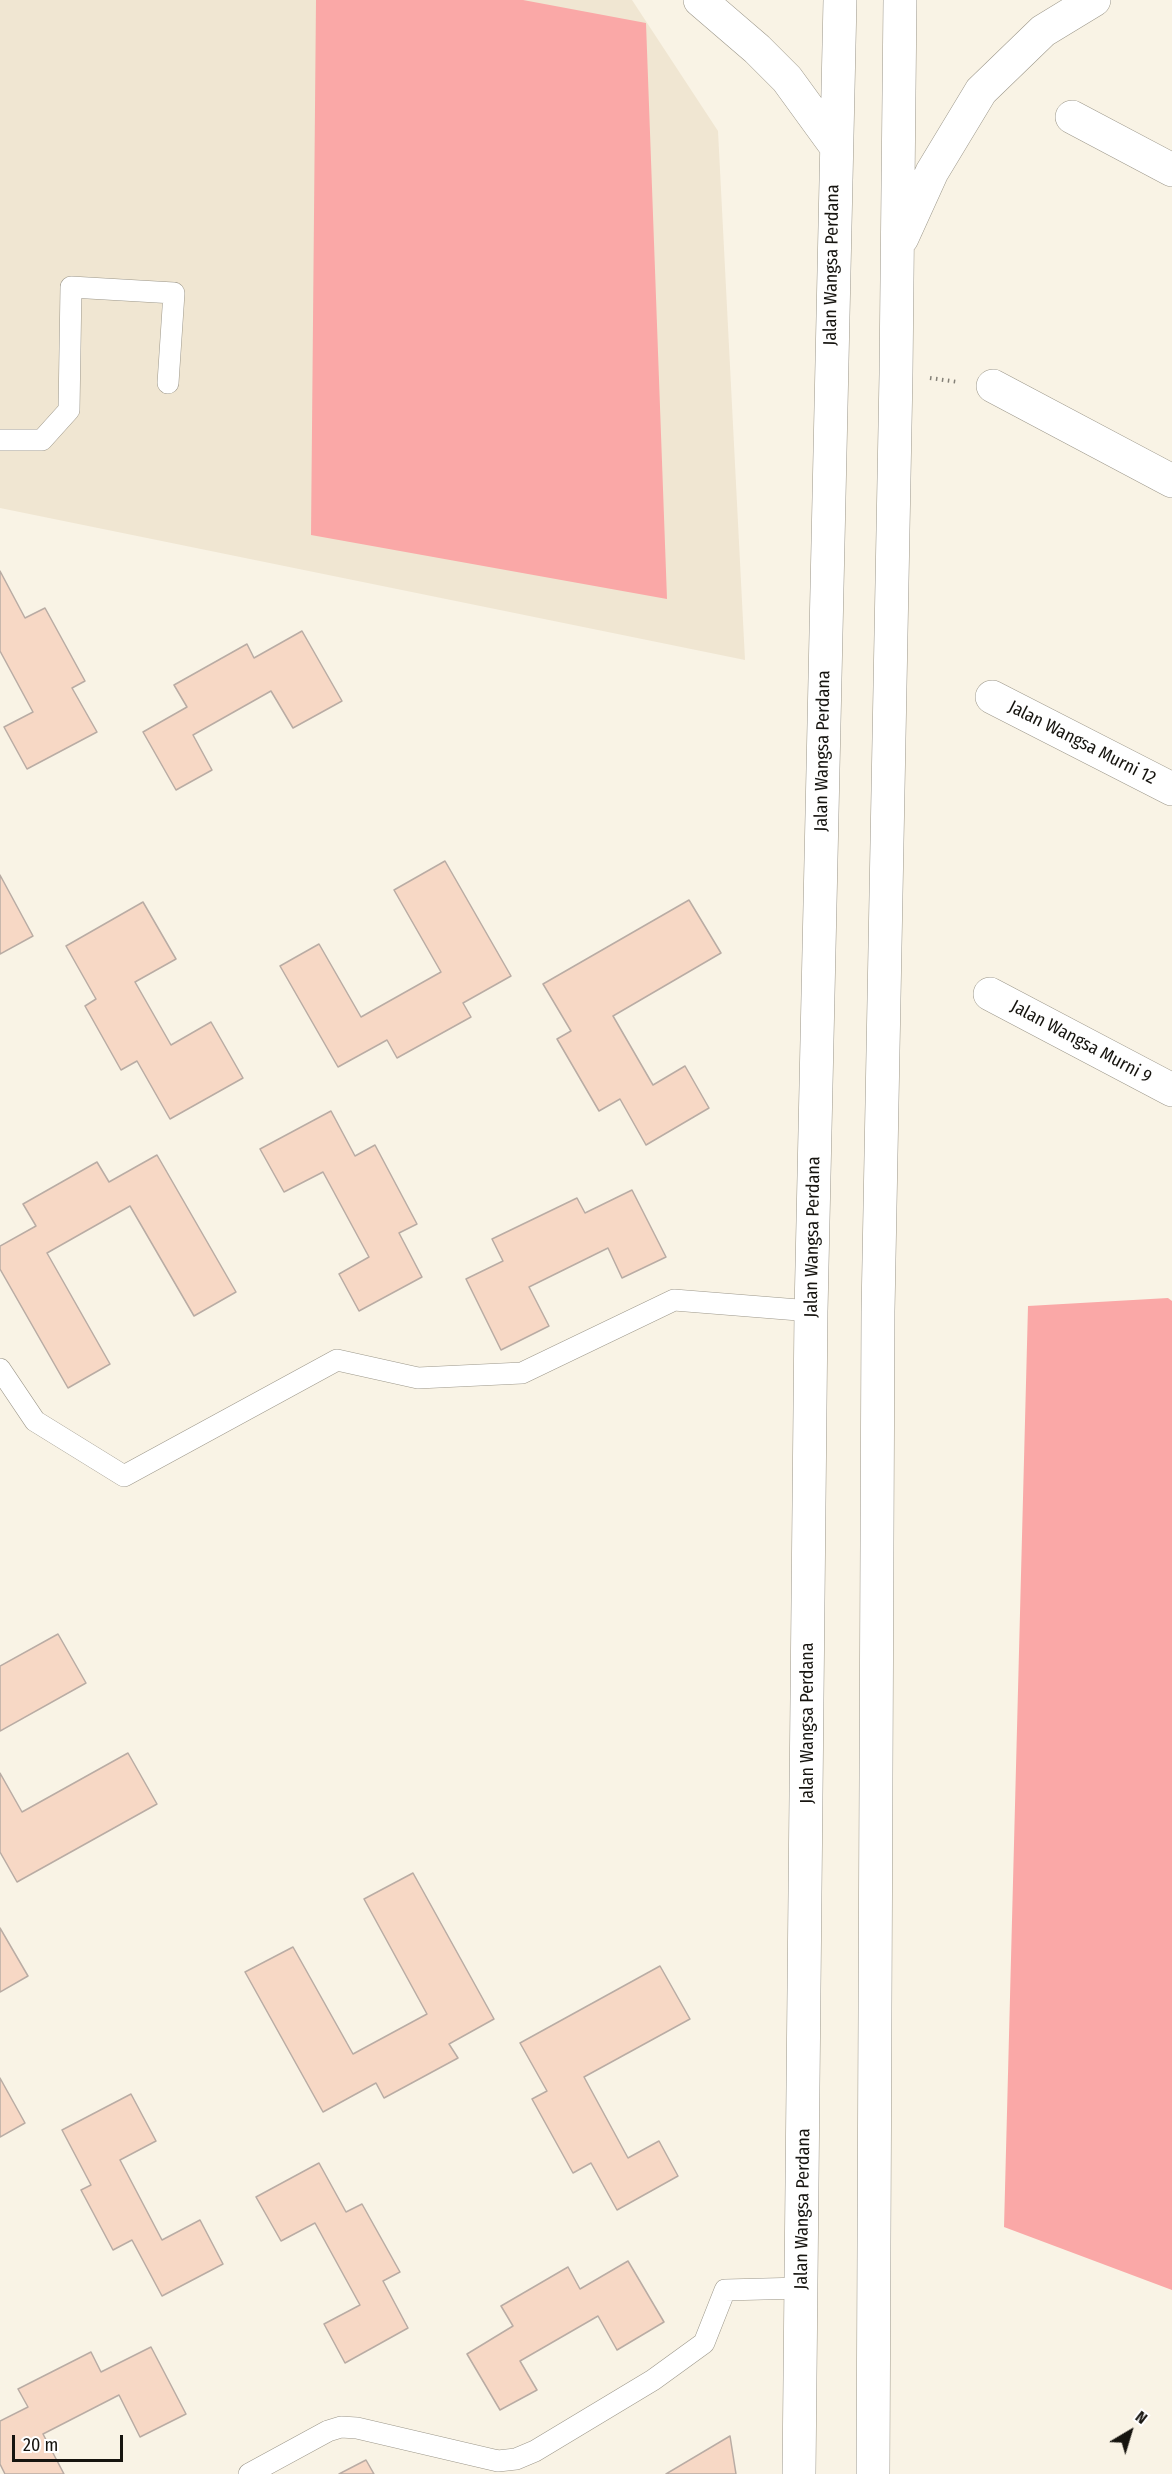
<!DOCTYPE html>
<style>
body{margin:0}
#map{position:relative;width:1172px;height:2474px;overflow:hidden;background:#f9f3e5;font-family:"Fira Sans Condensed",sans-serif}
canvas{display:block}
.north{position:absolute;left:1100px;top:2402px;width:60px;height:60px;-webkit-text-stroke:4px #fff;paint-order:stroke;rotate:38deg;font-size:16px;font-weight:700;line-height:24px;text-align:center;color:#16140f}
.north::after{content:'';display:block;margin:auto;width:21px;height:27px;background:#16140f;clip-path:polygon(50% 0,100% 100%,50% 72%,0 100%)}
.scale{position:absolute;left:12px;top:2435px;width:111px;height:27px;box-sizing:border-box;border:3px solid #16140f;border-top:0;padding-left:8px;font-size:18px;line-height:21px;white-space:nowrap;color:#16140f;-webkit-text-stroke:4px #fff;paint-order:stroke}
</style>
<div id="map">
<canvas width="1172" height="2474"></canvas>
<div class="north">N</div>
<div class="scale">20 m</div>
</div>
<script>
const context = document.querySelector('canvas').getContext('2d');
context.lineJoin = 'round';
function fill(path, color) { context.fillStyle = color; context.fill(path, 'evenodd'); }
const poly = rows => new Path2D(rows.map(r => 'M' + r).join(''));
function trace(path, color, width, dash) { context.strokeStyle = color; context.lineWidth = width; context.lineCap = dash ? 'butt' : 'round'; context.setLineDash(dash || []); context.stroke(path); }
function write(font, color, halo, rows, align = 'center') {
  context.font = font + ' "Fira Sans Condensed",sans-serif'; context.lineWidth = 4.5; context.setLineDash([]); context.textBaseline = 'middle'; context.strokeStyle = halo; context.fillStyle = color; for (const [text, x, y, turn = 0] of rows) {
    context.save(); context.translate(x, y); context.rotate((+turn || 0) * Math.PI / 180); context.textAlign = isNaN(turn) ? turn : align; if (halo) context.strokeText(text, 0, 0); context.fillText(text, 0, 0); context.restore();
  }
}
fill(poly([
 [0,0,632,0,718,131,745,660,0,508]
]), '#f0e6d2');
fill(poly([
 [316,0,523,0,646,23,667,599,311,535],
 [1168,1298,1172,1301,1172,2290,1004,2227,1028,1306]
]), '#faa8a7');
const building = poly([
 [0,571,25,618,45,608,85,681,72,688,97,732,27,769,4,727,33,712,0,651,0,571],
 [302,631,342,701,293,728,271,691,193,735,212,770,176,790,143,732,187,707,174,685,247,644,254,658,302,631],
 [445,861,511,976,463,1003,471,1017,397,1058,387,1040,338,1067,280,966,319,944,361,1017,441,972,394,890,445,861],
 [0,875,33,936,0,954,0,875],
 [689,900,721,953,613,1016,653,1085,685,1066,709,1108,646,1145,620,1099,599,1111,557,1039,571,1031,543,984,689,900],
 [143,902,176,959,135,982,171,1045,211,1022,243,1078,170,1119,137,1061,121,1070,85,1006,96,999,66,946,143,902],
 [331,1111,355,1156,375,1145,417,1224,399,1233,422,1277,359,1311,339,1274,369,1257,323,1172,284,1192,260,1149,331,1111],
 [157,1155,236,1292,194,1316,130,1206,47,1253,110,1364,68,1388,0,1269,0,1246,36,1226,23,1204,97,1162,109,1182,157,1155],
 [632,1190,666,1257,622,1278,608,1248,529,1287,549,1326,501,1350,466,1279,503,1261,492,1239,577,1198,585,1213,632,1190],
 [58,1634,86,1683,0,1731,0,1666,58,1634],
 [128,1753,157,1804,17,1882,0,1852,0,1773,22,1812,128,1753],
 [413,1873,494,2019,449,2044,458,2058,384,2098,376,2083,323,2112,245,1972,293,1947,353,2054,427,2014,364,1899,413,1873],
 [0,1928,28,1976,0,1992,0,1928],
 [660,1966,690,2019,584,2077,628,2158,659,2141,678,2176,617,2210,591,2163,573,2173,532,2099,547,2091,520,2043,660,1966],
 [0,2078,25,2123,0,2137,0,2078],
 [131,2094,156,2141,120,2160,162,2240,200,2220,223,2264,162,2296,132,2240,113,2250,81,2190,91,2185,62,2130,131,2094],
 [319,2163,346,2212,362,2204,400,2272,383,2281,408,2328,345,2363,324,2324,360,2305,315,2223,281,2241,256,2197,319,2163],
 [628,2261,664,2322,617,2350,598,2316,520,2361,537,2390,500,2410,467,2354,513,2326,501,2306,568,2267,580,2289,628,2261],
 [151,2347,186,2414,140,2437,119,2395,43,2434,64,2474,5,2474,0,2464,0,2421,28,2407,18,2389,91,2352,101,2372,151,2347],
 [730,2436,736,2474,666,2474,730,2436],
 [366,2460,374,2474,339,2474,366,2460]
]);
fill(building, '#f7d8c5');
trace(building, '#b9aca4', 1.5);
const service = poly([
 [0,440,42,440,69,410,71,287,174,293,168,383],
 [0,1369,35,1421,124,1476,337,1360,418,1378,522,1373,674,1300,811,1311],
 [249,2474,328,2431,341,2427,357,2428,498,2461,516,2459,535,2451,653,2380,704,2343,725,2290,802,2288]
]);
const minor = poly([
 [1072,117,1172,170],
 [993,386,1172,481],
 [992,697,1172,789],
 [990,994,1172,1090]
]);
const secondary = poly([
 [700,0,757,49,787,79,835,145],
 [902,238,932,172,981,91,1043,31,1094,0],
 [799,2474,811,1311,840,0],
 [873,2474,878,1311,896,374,900,0]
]);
trace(service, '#9c978a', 22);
trace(minor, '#9c978a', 34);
trace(secondary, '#9c978a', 34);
trace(poly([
 [930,378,958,382]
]), '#837f76', 4, [1.5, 4.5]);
trace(service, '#fff', 21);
trace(minor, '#fff', 33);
trace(secondary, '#fff', 33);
write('18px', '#16140f', '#fff', [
 ["Jalan Wangsa Perdana",832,265,-89],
 ["Jalan Wangsa Murni 12",1082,743,27],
 ["Jalan Wangsa Perdana",823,751,-89],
 ["Jalan Wangsa Murni 9",1081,1042,28],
 ["Jalan Wangsa Perdana",813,1237,-89],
 ["Jalan Wangsa Perdana",808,1723,-90],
 ["Jalan Wangsa Perdana",803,2209,-89]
]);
</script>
